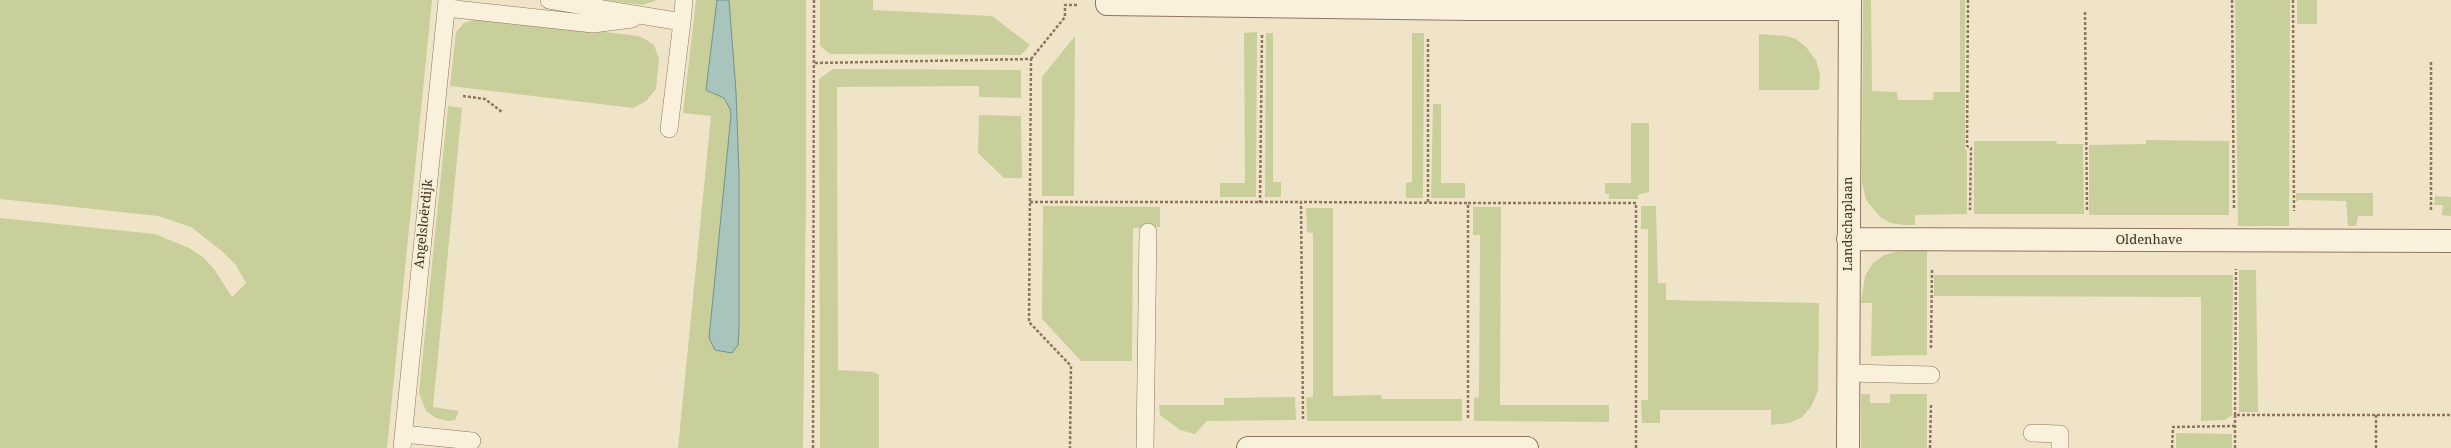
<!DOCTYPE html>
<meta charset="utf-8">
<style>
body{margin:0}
canvas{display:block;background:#f0e4c8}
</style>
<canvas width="2451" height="448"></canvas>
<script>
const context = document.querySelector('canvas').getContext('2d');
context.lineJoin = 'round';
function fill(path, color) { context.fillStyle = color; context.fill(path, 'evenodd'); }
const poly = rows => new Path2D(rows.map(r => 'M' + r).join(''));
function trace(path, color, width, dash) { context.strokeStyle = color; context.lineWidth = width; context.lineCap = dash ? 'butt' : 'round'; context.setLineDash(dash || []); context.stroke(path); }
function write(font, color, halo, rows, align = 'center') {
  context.font = font + ' "Noto Serif",serif'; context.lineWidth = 4; context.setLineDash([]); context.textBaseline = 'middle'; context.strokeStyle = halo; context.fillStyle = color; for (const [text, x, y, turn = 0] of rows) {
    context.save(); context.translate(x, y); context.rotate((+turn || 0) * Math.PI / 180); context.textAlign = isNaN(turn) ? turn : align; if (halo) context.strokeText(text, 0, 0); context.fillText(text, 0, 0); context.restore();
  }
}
fill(poly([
 [0,0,432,0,387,448,0,448,0,218,155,234,189,248,203,257,214,269,232,297,246,283,236,265,223,252,191,227,158,216,0,199],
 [605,0,658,0,642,5],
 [696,0,717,0,706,90,724,98,730,109,732,353,738,345,739,173,729,0,806,0,806,194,803,448,678,448,711,116,683,113],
 [820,0,873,0,873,10,992,16,1030,45,1021,55,830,54,820,46],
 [1863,0,1871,0,1872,91,1897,92,1898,100,1933,100,1934,92,1960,92,1960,0,1965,0,1965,150,1967,150,1967,214,1915,215,1915,225,1904,225,1891,223,1880,217,1866,200,1862,182],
 [2235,0,2290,0,2289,226,2238,226],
 [2297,0,2317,0,2317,24,2297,24],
 [483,17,638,36,645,39,654,45,659,59,656,89,646,101,633,108,450,86,456,32,464,23],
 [1257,32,1256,197,1220,197,1220,183,1245,183,1244,33],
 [1266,33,1273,33,1273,182,1281,182,1281,197,1265,197],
 [1412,33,1424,33,1423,198,1406,198,1406,183,1412,182],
 [1759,34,1787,36,1796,39,1806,47,1816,60,1820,74,1819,90,1759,90],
 [1075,36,1074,196,1042,196,1042,77],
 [833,69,1021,70,1021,98,979,97,979,86,837,87,838,370,874,372,879,375,879,448,820,448,819,79],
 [1433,104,1441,104,1441,183,1465,183,1465,198,1431,198],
 [448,106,462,108,433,407,459,411,455,420,448,421,436,418,426,411,419,393],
 [979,115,1021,116,1022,178,1004,178,978,153],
 [1631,123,1649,123,1649,192,1638,195,1638,199,1609,199,1609,194,1605,194,1605,183,1631,183],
 [2146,140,2229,141,2229,215,2089,215,2089,145,2146,144],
 [1974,141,2056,141,2057,144,2083,144,2084,214,1974,214],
 [2296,193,2373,193,2373,216,2358,216,2356,226,2348,226,2346,201,2299,200,2296,202],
 [2435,196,2451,197,2451,216,2442,215,2443,205,2434,205],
 [1043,206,1160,207,1160,227,1133,228,1132,361,1081,361,1042,319],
 [1641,206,1656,206,1658,283,1666,283,1666,300,1819,303,1818,391,1811,407,1801,418,1789,423,1771,425,1771,410,1660,410,1660,423,1642,423,1641,400,1648,400,1648,229,1641,229],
 [1473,207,1501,207,1500,405,1609,405,1609,422,1474,421,1474,398,1479,397,1480,235,1473,235],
 [1306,208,1333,208,1333,396,1381,395,1382,399,1462,399,1462,421,1307,421,1306,398,1313,397,1313,233,1307,232],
 [1927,251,1927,355,1871,356,1872,303,1861,303,1865,276,1873,263,1884,255,1899,251],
 [2239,270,2256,270,2258,412,2239,412],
 [1934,275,2233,275,2232,415,2225,420,2201,421,2201,297,1934,296],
 [1861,394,1870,394,1870,403,1890,403,1890,394,1927,394,1927,448,1861,448],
 [1295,397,1296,420,1207,421,1195,434,1180,430,1160,415,1159,405,1224,405,1224,398],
 [2176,433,2232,434,2232,448,2176,448]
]), '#c9cf9b');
const water = poly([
 [717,0,729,0,736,92,739,173,739,331,738,345,732,353,715,350,709,338,731,115,730,109,724,98,706,90,717,0]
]);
fill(water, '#a9c4bc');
trace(water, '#6f938a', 1);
const service = poly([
 [549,0,682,22,669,129],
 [446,8,593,24,632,19],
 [682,22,684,0],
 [1848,373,1931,375],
 [2032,433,2060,434,2060,448],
 [403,434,472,441],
 [402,448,447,0],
 [1145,448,1148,232]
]);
const minor = poly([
 [1107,0,1107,4,1470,9,1850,9],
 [1848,239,2451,241],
 [1248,448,1527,448],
 [1848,448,1850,0]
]);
trace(service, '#8d765c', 18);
trace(minor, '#8d765c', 24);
trace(poly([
 [1968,0,1967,146,1971,148,1970,210],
 [2232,0,2234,210],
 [2293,0,2294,211],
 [2085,12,2087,211],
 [1031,59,1065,17,1065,5,1079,5],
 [2431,62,2431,212],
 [815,63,1031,59,1029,322,1071,366,1070,448],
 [463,96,485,99,502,112],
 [1030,202,1301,202],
 [1428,202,1428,39],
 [1260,203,1262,35],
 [1931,348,1932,269],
 [2235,415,2236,269],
 [1468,418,1468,203,1636,203,1636,448],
 [1303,419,1301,202,1468,203],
 [813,448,814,0],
 [1930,448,1931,403],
 [2172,448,2173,427,2235,426],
 [2235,448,2235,415,2451,415],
 [2376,448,2376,415]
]), '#8d765c', 2.5, [3, 2]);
trace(service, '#faf1dc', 17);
trace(minor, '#faf1dc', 22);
write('13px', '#3d2e20', '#f7eed8', [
 ["Angelsloërdijk",424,224,-84],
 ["Landschaplaan",1848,224,-90],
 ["Oldenhave",2149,240]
]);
</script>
